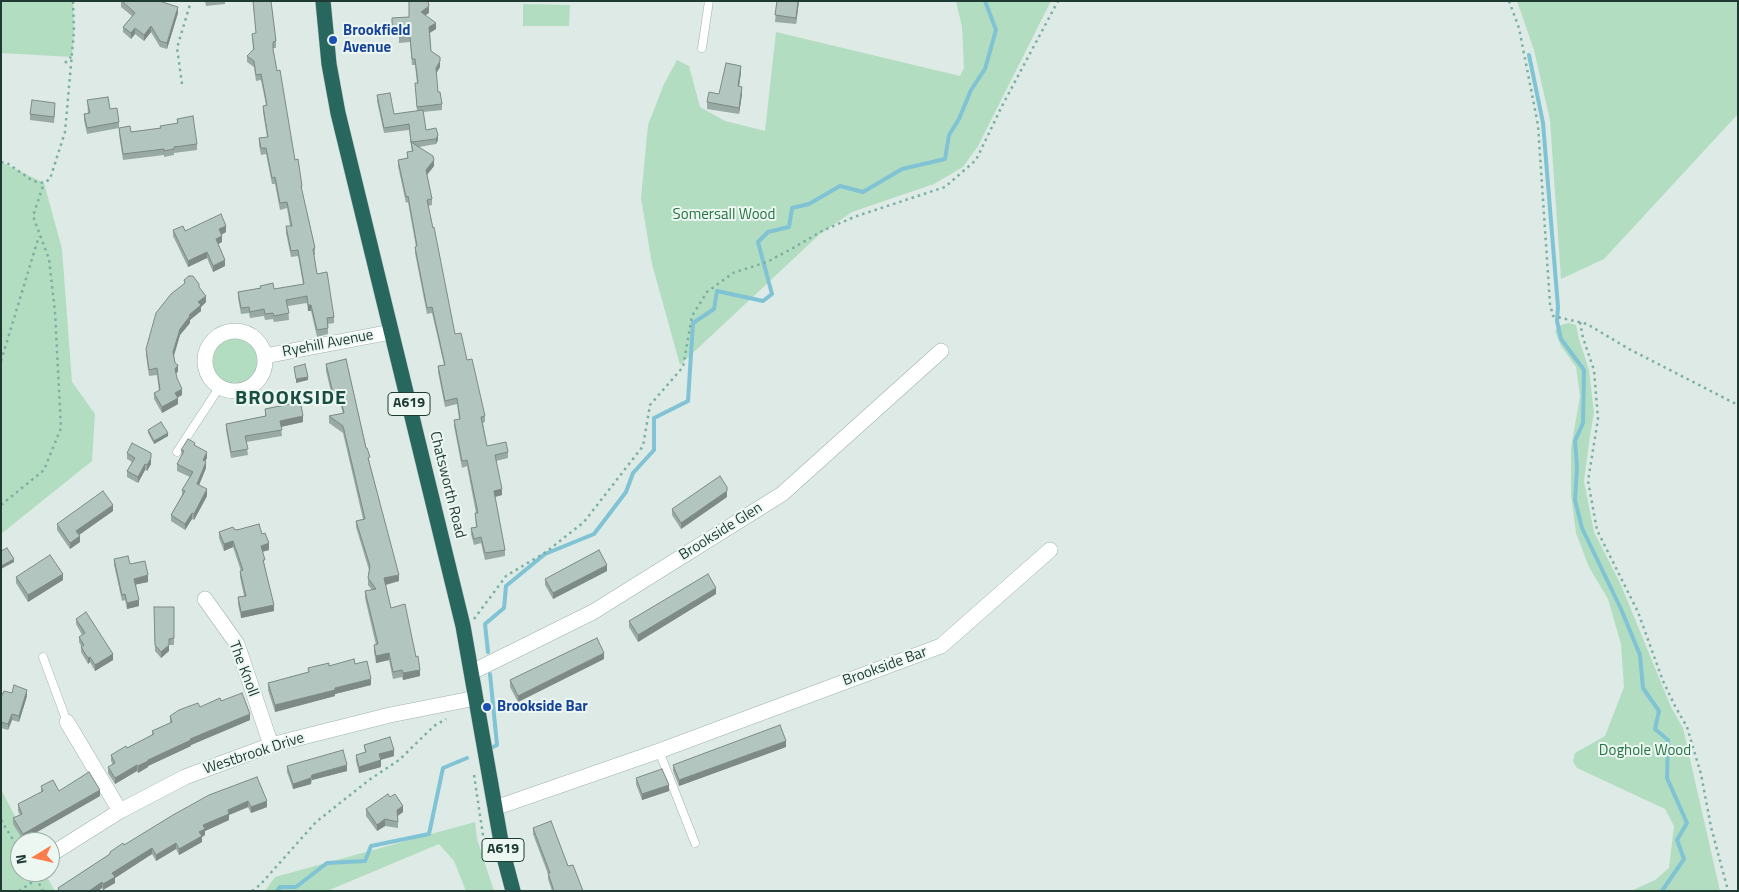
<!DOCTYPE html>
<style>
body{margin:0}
#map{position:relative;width:1739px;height:892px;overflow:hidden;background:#ddeae5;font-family:"Titillium Web",sans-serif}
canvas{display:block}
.frame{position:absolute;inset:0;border:2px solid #1e3a33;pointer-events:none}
.north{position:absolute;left:10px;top:832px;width:50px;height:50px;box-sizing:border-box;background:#edf7f2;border:1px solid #9aaba6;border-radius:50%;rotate:261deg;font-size:14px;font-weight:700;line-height:20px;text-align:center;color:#1e3a33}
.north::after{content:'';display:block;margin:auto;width:18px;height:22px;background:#fb7d4a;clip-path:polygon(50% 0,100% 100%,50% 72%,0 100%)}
</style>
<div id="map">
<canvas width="1739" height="892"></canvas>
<div class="frame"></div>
<div class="north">N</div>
</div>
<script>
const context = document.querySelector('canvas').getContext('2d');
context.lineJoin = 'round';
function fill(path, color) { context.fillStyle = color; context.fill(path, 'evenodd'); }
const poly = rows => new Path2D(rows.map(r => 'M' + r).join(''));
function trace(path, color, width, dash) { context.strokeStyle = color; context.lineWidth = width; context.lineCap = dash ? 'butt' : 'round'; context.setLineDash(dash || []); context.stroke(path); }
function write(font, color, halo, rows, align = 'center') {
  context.font = font + ' "Titillium Web",sans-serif'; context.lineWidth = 4; context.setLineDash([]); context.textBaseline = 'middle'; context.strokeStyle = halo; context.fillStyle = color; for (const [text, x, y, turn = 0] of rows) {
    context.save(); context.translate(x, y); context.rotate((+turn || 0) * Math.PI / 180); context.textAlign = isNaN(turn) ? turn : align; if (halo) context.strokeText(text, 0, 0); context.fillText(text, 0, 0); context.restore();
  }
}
fill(poly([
 [1,1,73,1,74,31,72,57,1,53],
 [956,1,1051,1,978,146,963,167,934,184,852,212,820,234,680,365,652,264,641,198,648,125,664,84,677,60,689,66,700,107,725,121,765,131,776,32,960,76,964,68,962,27],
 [1517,1,1738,1,1738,114,1604,259,1561,279,1550,120,1534,50],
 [523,4,570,5,569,26,523,26],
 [1,162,44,183,62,249,72,382,95,414,92,461,1,534],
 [1569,323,1576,325,1579,339,1589,370,1594,413,1590,436,1584,481,1594,532,1621,585,1671,707,1683,728,1720,891,1631,891,1655,880,1669,868,1674,826,1665,809,1577,768,1573,762,1575,753,1605,736,1624,687,1621,644,1608,599,1589,567,1576,533,1571,495,1571,448,1580,396,1576,367,1561,346,1555,331,1561,325],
 '210 361a25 25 0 1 1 50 0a25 25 0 1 1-50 0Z',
 [1,789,28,842,20,842,20,872,44,872,55,891,1,891],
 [475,822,477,839,494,891,466,891,454,861,439,844,327,891,265,891,275,877]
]), '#b3ddc1');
trace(poly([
 [1529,55,1543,123,1558,307,1557,321,1561,339,1584,370,1583,423,1575,441,1577,467,1575,500,1582,528,1621,609,1640,655,1643,688,1659,711,1655,729,1668,740,1667,778,1687,823,1677,840,1684,859,1662,891],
 [488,652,485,624,504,608,506,586,545,554,594,534,626,492,633,473,654,450,654,418,688,401,693,323,714,309,717,291,763,301,772,294,758,242,768,232,789,227,792,208,809,204,840,186,863,192,902,169,945,159,949,135,959,119,971,90,985,69,996,30,985,1],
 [490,674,497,745,491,748],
 [277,891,280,887,296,887,327,863,365,861,371,846,429,834,443,768,467,758]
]), '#80c3d4', 4);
const lane = poly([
 [702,48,709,1],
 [177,452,219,388],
 [43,657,67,722],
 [659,751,695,843]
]);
const street = poly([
 '205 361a30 30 0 1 1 60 0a30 30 0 1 1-60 0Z',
 [265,356,391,332],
 [205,599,237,644,271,745],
 [472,672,593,612,782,494,941,351],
 [67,722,120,811],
 [495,808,659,751,941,646,1050,550],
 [50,855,120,811,185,777,271,745,390,715,476,698]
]);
const highway = poly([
 [323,1,329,64,338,113,463,626,503,853,513,891]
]);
trace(lane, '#a0b2ac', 9);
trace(street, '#a0b2ac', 16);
trace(highway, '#bcc4c2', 16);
trace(poly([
 [1509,1,1519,28,1538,125,1550,304,1553,316,1587,324,1629,349,1738,405],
 [65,63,71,57],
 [182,84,177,48,191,1],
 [1,162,7,163,33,181,44,183,50,179,65,132,74,31,73,1],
 [1580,322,1583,338,1594,370,1598,419,1588,481,1597,530,1638,612,1663,681,1675,706,1687,727,1701,774,1711,827,1727,887,1727,891],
 [1,361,39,236],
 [1,505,44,470,61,428,55,312,49,259,33,216,44,183],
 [474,619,506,576,546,552,584,522,643,446,650,405,683,367,692,316,707,292,733,273,767,262,793,248,822,231,854,217,945,187,976,160,1002,106,1058,1],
 [474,775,484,842,488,853],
 [1,820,20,851],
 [33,872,43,891],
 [19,891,37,879,39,872],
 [252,891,260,885,316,822,369,780,399,760,434,726,446,719]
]), '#7bb0a1', 2.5, [2.5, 4]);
trace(lane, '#fff', 8);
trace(street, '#fff', 15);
trace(highway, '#28675d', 15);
fill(poly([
 [121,1,178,13,167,49,160,47,151,32,144,41,135,34,131,39,123,32,123,27,132,16,121,7],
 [205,1,225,1,225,4,206,6],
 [253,1,271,1,276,41,276,48,273,48,277,71,295,160,302,186,302,192,315,248,315,255,314,255,317,274,334,317,334,323,328,324,328,334,317,337,311,311,308,311,307,303,288,306,289,320,274,322,273,319,265,320,264,316,250,318,249,313,241,314,238,298,238,292,260,288,260,286,274,289,303,284,298,256,291,257,286,233,286,226,290,226,287,208,280,210,275,184,272,184,266,154,261,155,259,145,259,138,267,137,263,112,263,106,266,105,261,80,256,81,254,67,247,62,247,56,253,49,252,34,256,33],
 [777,1,799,1,796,24,775,22],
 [429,13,425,15,436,29,430,33,431,51,440,67,436,73,438,92,442,104,442,110,423,112,426,130,438,140,436,144,419,147,434,166,427,175,432,199,432,205,428,206,455,334,467,360,485,416,485,422,483,423,487,446,508,452,508,458,496,461,502,495,495,497,505,550,505,556,485,560,481,543,474,545,471,534,471,528,476,527,475,513,476,513,467,466,462,468,454,426,454,420,459,419,457,404,445,407,438,372,438,366,444,365,432,313,427,314,415,253,415,247,416,247,408,202,406,203,398,166,398,160,407,158,407,152,412,152,409,130,384,133,377,101,377,95,394,114,417,111,415,83,417,83,415,65,412,65,410,42,399,43,399,35,392,35,392,18,409,17],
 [741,72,739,87,742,94,739,114,707,109,707,102,719,94],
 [87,100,110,109,119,122,119,128,131,132,160,128,177,123,177,119,197,144,197,150,174,153,174,155,164,157,164,155,123,160,119,134,119,128,87,134,84,120,84,114,88,113],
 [55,109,54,123,30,120,30,114],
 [173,230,226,232,221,235,222,242,218,244,225,266,213,272,207,258,188,267,173,236],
 [199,288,206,302,201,307,201,311,190,320,190,323,180,335,174,356,175,363,178,371,176,374,177,378,182,395,177,397,178,404,162,413,154,399,154,393,159,391,157,375,149,376,146,355,146,349],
 [346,359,370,464,399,581,386,585,391,608,416,657,420,676,403,680,402,677,393,679,389,660,376,663,374,652,374,645,376,645,365,598,365,591,372,590,368,585,368,578,369,570,356,527,356,521,363,519,343,433,329,423,329,416,343,414,339,399,333,400,326,371,326,364],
 [289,396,303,422,281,427,282,436,246,442,248,455,231,458,226,430,226,424,265,416,265,409,289,404],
 [148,430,168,436,154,444,148,433],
 [195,446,207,458,205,461,206,468,199,485,207,496,194,520,192,519,185,530,171,521,171,515,182,495,182,490,190,477,177,471,177,464,182,456,181,450],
 [127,453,151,464,147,471,145,470,138,483,127,477,127,471,132,462,127,459],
 [727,497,681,529,672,515,672,509],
 [113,511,79,535,80,542,70,549,57,530,57,524],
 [234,529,262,534,269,550,262,552,274,611,241,618,238,604,238,597,244,596,240,577,240,571,241,571,233,547,224,551,219,538,219,532],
 [114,559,130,564,148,582,136,584,139,606,127,609,125,600,122,601,114,565],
 [607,571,553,599,545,585,545,579],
 [16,577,63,580,28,602,16,583],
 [716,594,638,642,629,627,629,621],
 [154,607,174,607,174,645,169,645,169,651,161,658,155,651],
 [76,619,113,660,95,671,90,662,88,664,81,652,81,646,79,642,79,637,82,635,76,624],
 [604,659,518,702,510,687,510,680],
 [355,664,371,685,335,694,335,696,275,712,268,690,268,683,308,672,308,668,329,666],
 [12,693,27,696,19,722,12,720,8,730,1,728,1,697],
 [221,701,250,720,191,745,191,746,148,766,148,767,138,773,137,771,115,784,108,773,108,767,113,765,111,761,111,755,127,748,152,735,152,731,170,723,170,716,200,707],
 [364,745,394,756,381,760,381,767,359,773,356,761,356,755,365,752],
 [786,747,679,786,673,771,673,765],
 [287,766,347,771,312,780,311,784,293,789,287,772],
 [257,777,267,807,251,813,248,807,229,815,229,820,205,831,205,835,202,837,202,842,179,855,176,849,156,861,152,854,115,878,115,883,103,890,102,888,98,891,58,891,58,888,110,854,110,852],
 [636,778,669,791,642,800,636,784],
 [41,786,59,791,100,796,23,840,13,824,13,818,20,815,18,811,18,804,41,792],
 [366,809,403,812,398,816,398,828,385,826,377,831,366,816],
 [533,828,568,866,583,891,552,891,548,879,548,874,533,834]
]), '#99a9a3');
fill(poly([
 [798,1,799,1,796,24,796,18],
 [429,6,429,13,421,18,421,12],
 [178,7,178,13,167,49,167,43],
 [436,23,436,29,429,33,429,27],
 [151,26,151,32,144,41,144,35],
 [135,28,135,34,131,39,131,33],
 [440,61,440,67,436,74,436,68],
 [741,66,741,72,738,93,738,86],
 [742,87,742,94,739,114,739,108],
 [438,135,438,140,436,144,436,139],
 [434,160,434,166,426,176,426,170],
 [226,226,226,232,219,236,219,229],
 [222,236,222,242,216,245,216,239],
 [207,252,207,258,188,267,188,261],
 [225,260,225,266,213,272,213,266],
 [206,296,206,302,201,307,201,311,190,320,190,323,180,335,173,358,173,352,180,329,189,315,198,302],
 [308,305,311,305,311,311,308,311],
 [178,365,178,371,175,375,175,369],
 [308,377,308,380,296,383,296,379],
 [182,389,182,395,175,399,175,393],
 [339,392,339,399,333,400,333,393],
 [178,398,178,404,162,413,162,407],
 [303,416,303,422,280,427,280,421],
 [168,433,168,436,154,444,154,441],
 [207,452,207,458,203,466,203,460],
 [151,458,151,464,147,471,147,465],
 [206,462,206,468,197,490,197,484],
 [145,464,145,470,138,483,138,477],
 [207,489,207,496,194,520,194,514],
 [502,489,502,495,494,497,494,491],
 [727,491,727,497,681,529,681,523],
 [113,505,113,511,76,537,76,531],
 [192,513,192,519,185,530,185,524],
 [80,536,80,542,70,549,70,543],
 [233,541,233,547,224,551,224,544],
 [269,543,269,550,261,552,261,546],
 [14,559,14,562,1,569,1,566],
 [607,565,607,571,553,599,553,593],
 [63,574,63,580,28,602,28,595],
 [148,575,148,582,134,585,134,579],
 [399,575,399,581,384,585,384,578],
 [716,588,716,594,638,642,638,635],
 [139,600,139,606,127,609,127,603],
 [274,605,274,611,241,618,241,612],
 [169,645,169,651,161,658,161,652],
 [389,653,389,660,376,663,376,656],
 [604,653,604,659,518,702,518,696],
 [113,654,113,660,95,671,95,665],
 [90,657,90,662,88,664,88,658],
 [420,670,420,676,403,680,403,673],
 [371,679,371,685,335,694,335,696,275,712,275,705,335,688],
 [27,690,27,696,19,722,19,716],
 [12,714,12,720,8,730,8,724],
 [250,714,250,720,191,745,191,746,148,766,148,767,138,773,138,766,148,760,190,739],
 [786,741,786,747,679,786,679,780],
 [394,750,394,756,379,760,379,754],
 [381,760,381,767,359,773,359,767],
 [137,765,137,771,115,784,115,778],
 [347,765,347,771,312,780,312,775],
 [311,778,311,784,293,789,293,784],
 [669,785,669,791,642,800,642,794],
 [100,790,100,796,23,840,23,834],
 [248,801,248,807,229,815,229,820,205,831,205,835,202,837,202,842,179,855,179,849,199,832,203,825,228,810],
 [267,801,267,807,251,813,251,807],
 [403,806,403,812,397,816,397,810],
 [385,819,385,826,377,831,377,825],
 [176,843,176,849,156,861,156,855],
 [152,848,152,854,115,878,115,883,103,890,103,884,112,873],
 [102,882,102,888,98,891,89,891]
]), '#7d8a85');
const building = poly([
 [122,1,159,1,178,7,167,43,160,41,151,26,144,35,135,28,131,33,123,27,135,13,122,1],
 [253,1,271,1,276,41,273,42,273,49,277,71,280,70,295,160,298,159,302,186,301,186,315,248,313,249,317,274,327,272,334,317,327,318,328,328,317,330,311,305,308,305,307,296,286,300,289,313,274,316,273,313,265,314,264,309,250,312,249,307,241,308,238,292,261,288,260,286,273,283,274,289,304,284,298,250,291,251,286,226,292,226,287,202,280,203,275,177,272,178,266,148,261,148,259,138,268,137,263,106,267,105,261,74,256,75,254,61,247,56,254,49,252,34,256,33,253,1],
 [409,1,428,1,429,6,421,12,436,23,429,27,431,51,440,57,440,61,436,68,438,92,440,92,442,104,417,107,415,83,418,83,415,59,412,59,410,36,399,37,399,29,392,29,392,18,409,17,409,1],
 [777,1,798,1,796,18,775,15,777,1],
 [726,63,741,66,738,86,742,87,739,108,707,102,709,92,719,94,726,63],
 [390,93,394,114,423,110,426,130,436,128,438,135,436,139,411,142,409,124,384,128,377,95,390,93],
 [108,97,110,109,117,108,119,122,87,128,84,114,90,113,87,100,108,97],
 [32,100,55,103,54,117,30,114,32,100],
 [193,116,197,144,174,147,174,149,164,151,164,149,123,154,119,128,130,126,131,132,161,128,160,126,178,123,177,119,193,116],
 [411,142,433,156,434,160,426,170,432,199,427,200,433,228,434,227,455,334,461,333,467,360,472,359,485,416,481,417,487,446,506,442,508,452,495,455,502,489,494,491,505,550,485,553,481,537,474,539,471,528,477,527,475,513,478,513,467,460,462,461,454,420,460,419,457,398,445,401,438,366,445,365,432,307,427,308,415,247,417,246,408,196,406,197,398,160,408,158,407,152,413,151,411,142],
 [221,214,226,226,219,229,222,236,216,239,225,260,213,266,207,252,188,261,173,230,183,226,185,231,221,214],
 [189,276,193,276,199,284,199,287,206,296,198,302,201,305,189,315,190,316,180,329,173,352,175,363,178,365,175,369,177,378,182,389,175,393,178,398,162,407,154,393,160,390,157,368,149,370,146,349,156,313,171,294,185,283,184,280,189,276],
 [346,359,366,448,367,448,370,457,368,458,399,575,384,578,391,608,405,604,416,657,418,656,420,670,403,673,402,670,393,672,389,653,376,656,374,645,378,644,365,591,376,589,368,578,370,566,356,521,365,519,343,426,329,416,344,413,339,392,333,393,326,364,346,359],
 [305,364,308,377,296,379,294,367,305,364],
 [299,394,303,416,280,421,282,430,245,436,248,449,231,452,226,424,266,416,265,409,290,404,289,396,299,394],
 [161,422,168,433,154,441,148,430,161,422],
 [188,439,195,443,194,445,207,452,203,460,206,462,197,484,207,489,194,514,192,513,185,524,171,515,185,491,182,490,193,472,177,464,184,451,181,450,188,439],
 [132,443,151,453,151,458,147,465,145,464,138,477,127,471,135,458,127,453,132,443],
 [720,476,727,487,727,491,681,523,672,509,720,476],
 [103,491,113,505,76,531,80,536,70,543,57,524,103,491],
 [259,524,262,534,265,533,269,543,261,546,265,560,263,560,274,605,241,612,238,597,246,596,240,571,243,570,233,541,224,544,219,532,233,527,234,529,237,530,259,524],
 [7,548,14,559,1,566,1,551,7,548],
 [599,550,607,565,553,593,545,579,599,550],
 [50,555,63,574,28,595,16,577,50,555],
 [128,556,130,564,145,561,148,575,134,579,139,600,127,603,125,594,122,595,114,559,128,556],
 [708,574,716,588,638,635,629,621,708,574],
 [154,607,174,607,174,638,169,639,169,645,161,652,155,645,154,607],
 [86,612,113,654,95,665,90,657,88,658,81,647,84,645,79,637,85,633,76,619,86,612],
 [597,638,604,653,518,696,510,680,597,638],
 [354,659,355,664,367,661,371,679,335,688,335,690,275,705,268,683,309,672,308,668,329,663,329,666,354,659],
 [14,685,27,690,19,716,12,714,8,724,1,722,1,697,4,691,12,693,14,685],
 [242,693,250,714,190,739,191,740,148,760,148,761,138,766,137,765,115,778,108,767,115,763,111,755,126,746,127,748,154,734,152,731,172,722,170,716,179,710,198,703,200,707,220,698,221,701,242,693],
 [780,725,786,741,679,780,673,765,780,725],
 [390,737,394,750,379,754,381,760,359,767,356,755,366,752,364,745,390,737],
 [343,750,347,765,312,775,311,778,293,784,287,766,343,750],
 [662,769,669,785,642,794,636,778,662,769],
 [89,772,100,790,23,834,13,818,22,814,18,804,43,791,41,786,53,780,59,791,89,772],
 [257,777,267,801,251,807,248,801,228,810,229,814,203,825,205,829,199,832,202,836,179,849,176,843,156,855,152,848,112,873,115,877,103,884,102,882,89,891,60,891,58,888,110,854,110,852,123,843,124,845,173,815,209,795,257,777],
 [388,794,390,797,395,794,403,806,397,810,398,822,385,819,377,825,366,809,388,794],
 [551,821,568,866,573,865,583,891,554,891,548,873,550,873,533,828,551,821]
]);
fill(building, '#b2c5be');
trace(building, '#7d8a85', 1);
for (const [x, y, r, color] of [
 [333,40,5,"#1a4fb4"],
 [487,707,5,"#1a4fb4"]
]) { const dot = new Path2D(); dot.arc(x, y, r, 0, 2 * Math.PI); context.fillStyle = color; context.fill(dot); trace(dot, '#edf7f2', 2); }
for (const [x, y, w] of [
 [409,404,42],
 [503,850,42]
]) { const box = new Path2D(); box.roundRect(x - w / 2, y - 11.5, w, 23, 4); context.fillStyle = '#edf7f2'; context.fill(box); trace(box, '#1e3a33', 1); }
write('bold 14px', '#1e3a33', null, [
 ["A619",409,404],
 ["A619",503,850]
]);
write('bold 15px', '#164399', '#edf7f2', [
 ["Brookfield",343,31],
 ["Avenue",343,48],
 ["Brookside Bar",497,707]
], 'left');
write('15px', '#267347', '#edf7f2', [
 ["Somersall Wood",724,215],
 ["Doghole Wood",1645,751]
]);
write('15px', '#1e3a33', '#edf7f2', [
 ["Ryehill Avenue",328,344,-11],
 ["Chatsworth Road",447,485,76],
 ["Brookside Glen",721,532,-32],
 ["Brookside Bar",885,667,-20],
 ["The Knoll",243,669,69],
 ["Westbrook Drive",254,754,-18]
]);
context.letterSpacing = '1px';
write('bold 20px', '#194d42', '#edf7f2', [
 ["BROOKSIDE",291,399]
]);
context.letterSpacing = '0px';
</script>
